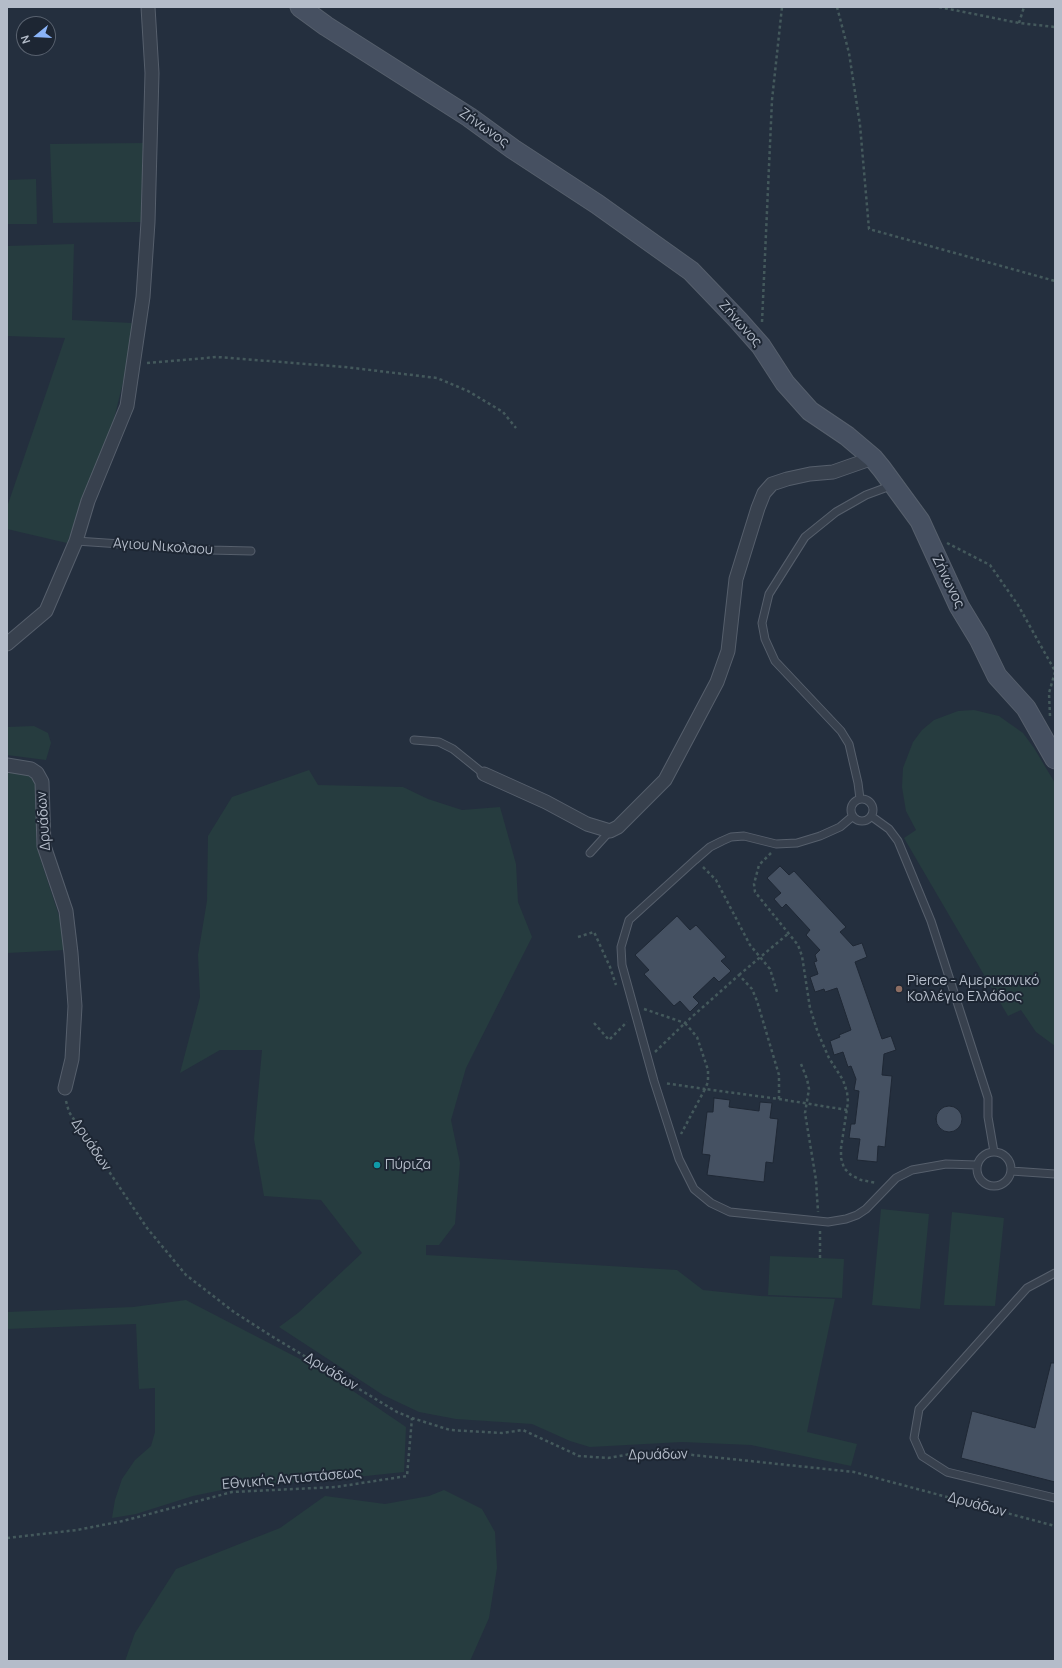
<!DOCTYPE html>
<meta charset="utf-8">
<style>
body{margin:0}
#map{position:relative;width:1062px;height:1668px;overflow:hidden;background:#242f3e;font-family:Manrope,sans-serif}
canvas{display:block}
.frame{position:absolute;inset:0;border:8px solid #b4bcc9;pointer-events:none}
.north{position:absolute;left:16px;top:16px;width:40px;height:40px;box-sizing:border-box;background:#1d2633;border:1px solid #59626f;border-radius:50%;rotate:252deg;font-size:11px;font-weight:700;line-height:16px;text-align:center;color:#b4bcc9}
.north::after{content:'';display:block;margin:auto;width:14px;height:18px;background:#8ab4f8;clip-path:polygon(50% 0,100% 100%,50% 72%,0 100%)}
</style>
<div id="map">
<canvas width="1062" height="1668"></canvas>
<div class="frame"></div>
<div class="north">N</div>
</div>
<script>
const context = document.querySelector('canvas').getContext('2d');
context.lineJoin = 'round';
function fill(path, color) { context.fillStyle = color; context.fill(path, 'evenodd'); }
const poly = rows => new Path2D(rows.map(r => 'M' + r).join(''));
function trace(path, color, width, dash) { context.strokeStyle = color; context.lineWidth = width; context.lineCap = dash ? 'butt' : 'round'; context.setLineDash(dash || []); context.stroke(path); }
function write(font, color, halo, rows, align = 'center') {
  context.font = font + ' Manrope,sans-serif'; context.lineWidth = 4; context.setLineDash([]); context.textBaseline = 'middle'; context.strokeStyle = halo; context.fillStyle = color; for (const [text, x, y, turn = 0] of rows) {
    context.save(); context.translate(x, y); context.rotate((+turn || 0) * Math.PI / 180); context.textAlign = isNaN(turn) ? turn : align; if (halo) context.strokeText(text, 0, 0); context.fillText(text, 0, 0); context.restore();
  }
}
fill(poly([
 [143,143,141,222,53,223,50,144],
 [36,179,37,224,7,224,7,180],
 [74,244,72,320,132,323,129,358,114,419,67,543,7,529,7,507,65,338,7,336,7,246],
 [974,710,999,716,1023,733,1034,748,1055,783,1055,1046,1036,1032,1021,1010,1008,1016,904,838,916,830,906,811,902,787,903,768,913,742,922,730,934,720,958,711],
 [34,726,48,733,51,743,46,760,7,755,7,727],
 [7,769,29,774,36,780,38,816,36,841,40,858,63,928,66,950,7,953],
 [309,770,318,785,403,787,428,799,462,810,500,807,516,864,518,902,532,937,466,1068,451,1120,460,1163,455,1224,439,1245,426,1245,426,1255,677,1270,703,1290,760,1296,835,1299,807,1432,857,1444,851,1466,751,1445,682,1442,590,1447,570,1441,532,1424,456,1419,419,1412,383,1395,279,1327,298,1313,362,1253,321,1200,264,1196,254,1139,262,1050,220,1050,180,1073,200,997,198,955,207,901,208,836,232,797],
 [881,1209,929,1214,920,1309,872,1305],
 [952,1212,1004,1218,995,1306,944,1305],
 [770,1256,844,1259,842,1298,768,1295],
 [186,1300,325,1372,406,1427,404,1472,318,1481,241,1486,193,1496,136,1514,112,1518,115,1500,122,1479,135,1460,151,1446,155,1432,155,1388,139,1389,136,1324,7,1329,7,1312,133,1307],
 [444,1490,482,1509,495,1532,497,1568,489,1618,470,1661,125,1661,135,1633,176,1569,280,1528,325,1496,385,1504,429,1496]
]), '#263c3f');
const building = poly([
 [780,866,789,875,794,871,846,927,840,932,853,946,862,943,867,957,855,962,882,1039,891,1036,896,1050,884,1054,882,1075,892,1076,885,1147,878,1146,877,1162,857,1160,860,1139,849,1138,851,1124,855,1124,859,1091,854,1090,856,1079,851,1066,848,1067,843,1052,834,1055,830,1041,840,1037,839,1035,851,1030,837,988,825,992,824,989,815,992,810,977,818,974,814,962,817,961,815,955,820,950,806,935,810,930,786,904,782,908,774,899,781,893,767,878,780,866],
 [677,916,690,930,696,925,726,957,721,961,731,971,719,982,714,977,693,997,699,1003,690,1012,680,1001,674,1006,644,974,649,970,635,955,677,916],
 [714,1098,730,1100,729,1107,759,1111,760,1102,772,1103,770,1118,778,1119,773,1163,766,1162,764,1182,707,1175,710,1155,702,1154,707,1112,713,1112,714,1098],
 '936 1119a13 13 0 1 1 26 0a13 13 0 1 1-26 0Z',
 [1051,1363,1055,1363,1055,1482,961,1458,972,1411,1035,1428,1051,1363]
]);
fill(building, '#455162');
trace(building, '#1f2835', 1);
const lane = poly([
 [76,541,210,550,251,551],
 [414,740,439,742,453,749,484,774],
 '851 810a11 11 0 1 1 22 0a11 11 0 1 1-22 0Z',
 [860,799,858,783,849,744,841,731,775,661,765,639,762,623,769,594,805,537,836,512,866,495,893,485],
 [853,816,840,827,820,836,797,843,776,844,744,836,731,837,722,841,710,847,695,860,629,920,621,947,622,965,654,1081,679,1159,694,1189,711,1203,730,1212,828,1222,846,1219,857,1215,866,1209,896,1178,912,1170,946,1164,977,1165],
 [871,816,889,829,898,841,931,921,988,1098,988,1117,994,1152],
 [590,853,610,831],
 '977 1169a17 17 0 1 1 34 0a17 17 0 1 1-34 0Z',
 [1011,1171,1055,1174],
 [1055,1273,1027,1288,919,1409,914,1438,922,1456,947,1472,1055,1498]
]);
const street = poly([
 [7,644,46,611,76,541,88,501,127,406,143,297,148,222,152,73,148,7],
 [7,765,31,769,37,773,42,782,44,846,66,911,71,953,75,1006,72,1059,65,1088],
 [484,774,546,802,587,824,610,831,618,827,665,780,717,682,728,651,736,579,758,508,764,493,772,484,787,479,810,474,833,472,873,458]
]);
const secondary = poly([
 [300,7,326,26,469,117,513,149,597,204,691,271,738,320,761,346,785,383,810,411,847,436,873,458,882,469,920,521,959,606,979,639,997,676,1026,708,1055,759]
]);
trace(lane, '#565f6c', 9);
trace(street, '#565f6c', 15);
trace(secondary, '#565f6c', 21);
trace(poly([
 [837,7,849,53,860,125,869,229,1055,281],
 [939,7,1019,23,1055,27],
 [1019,23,1024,7],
 [762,322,772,100,782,7],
 [147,363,217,357,345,367,437,378,468,391,503,412,516,428],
 [947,543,990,565,1018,605,1055,671],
 [1050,716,1049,693,1055,672],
 [771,853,759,865,754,884,755,892,798,945,802,956,810,1008,818,1033,829,1058,843,1080,847,1092,848,1102,841,1148,841,1158,844,1168,851,1175,861,1180,877,1183],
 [703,867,716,880,750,945,770,969,777,992],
 [578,937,594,932,610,967,616,985],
 [739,975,789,933],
 [644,1009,685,1023,739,975,752,989,757,1001,779,1075,779,1099,705,1089,681,1134],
 [594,1023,609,1040,627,1022],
 [655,1052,685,1023,697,1037,708,1070,708,1082,705,1089,664,1083],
 [801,1064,807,1079,809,1089,805,1113,816,1180,818,1212],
 [779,1099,847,1110],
 [66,1101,69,1112,147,1228,186,1275,234,1312,273,1337,397,1412,412,1418,450,1430,502,1433,523,1430,579,1456,608,1458,636,1453,674,1453,854,1472,1055,1526],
 [820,1258,820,1231],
 [7,1538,77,1530,123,1521,232,1492,336,1487,407,1476,412,1418]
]), '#44595c', 2.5, [3, 3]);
trace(lane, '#38414e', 7);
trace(street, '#38414e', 13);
trace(secondary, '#465061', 19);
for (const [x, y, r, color] of [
 [899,989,4,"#8d6e63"],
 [377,1165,4,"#0f9aa8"]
]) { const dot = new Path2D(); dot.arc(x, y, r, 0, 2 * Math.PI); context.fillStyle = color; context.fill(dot); trace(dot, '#1d2633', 1.5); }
write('14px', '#b4bcc9', '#1d2633', [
 ["Ζήνωνος",484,128,35],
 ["Ζήνωνος",740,324,48],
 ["Αγιου Νικολαου",163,547,4],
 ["Ζήνωνος",948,582,64],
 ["Δρυάδων",44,821,-94],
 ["Δρυάδων",91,1145,56],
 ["Δρυάδων",331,1372,31],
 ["Δρυάδων",658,1455,-1],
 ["Εθνικής Αντιστάσεως",292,1479,-5],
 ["Δρυάδων",977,1505,15]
]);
write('14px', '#b4bcc9', '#1d2633', [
 ["Pierce - Αμερικανικό",907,981],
 ["Κολλέγιο Ελλάδος",907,997],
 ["Πύριζα",385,1165]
], 'left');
</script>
